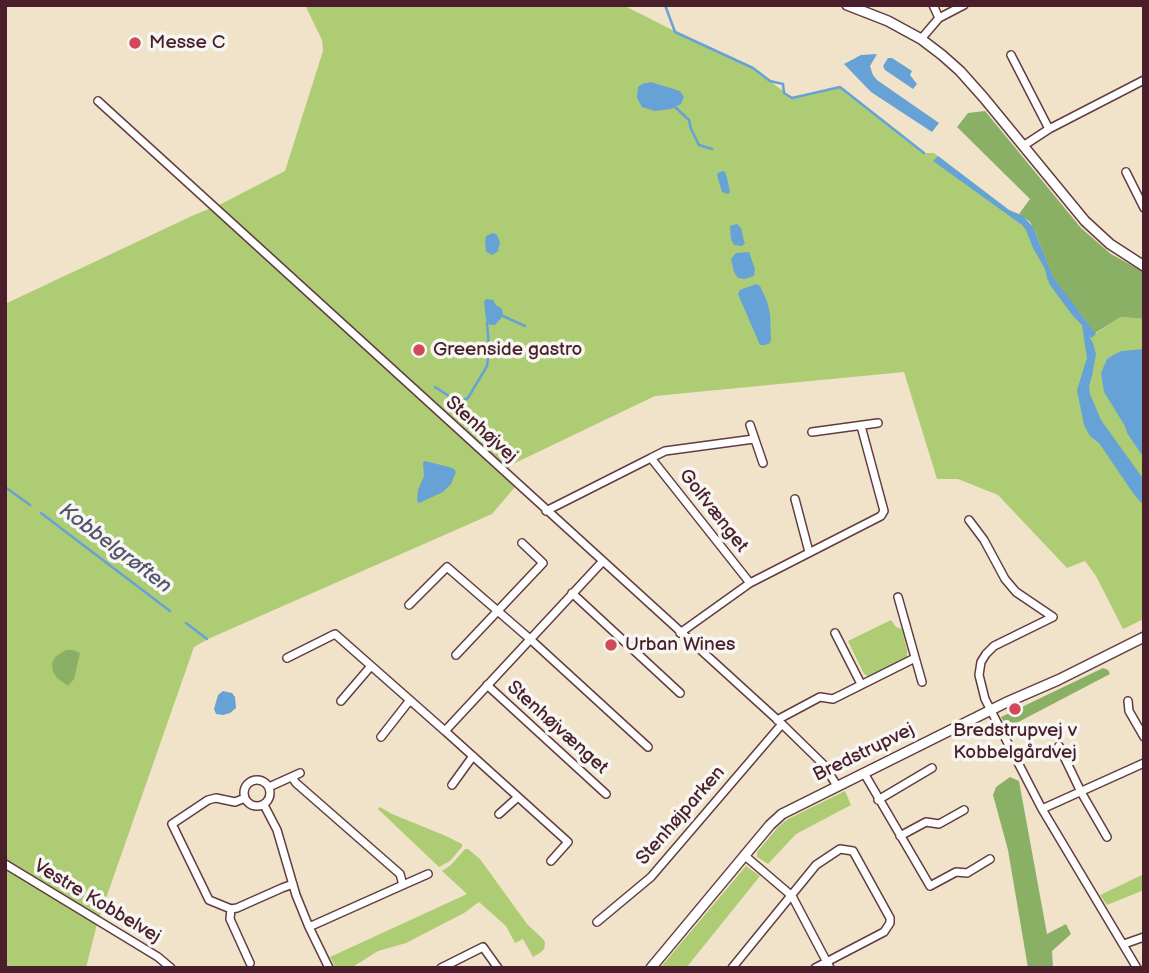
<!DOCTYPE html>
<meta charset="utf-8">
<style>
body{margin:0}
#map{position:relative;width:1149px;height:973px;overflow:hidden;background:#f1e3ca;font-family:"Balsamiq Sans",sans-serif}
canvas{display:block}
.frame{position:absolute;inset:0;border:7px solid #4a1f2b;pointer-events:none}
</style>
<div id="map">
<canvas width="1149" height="973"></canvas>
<div class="frame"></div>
</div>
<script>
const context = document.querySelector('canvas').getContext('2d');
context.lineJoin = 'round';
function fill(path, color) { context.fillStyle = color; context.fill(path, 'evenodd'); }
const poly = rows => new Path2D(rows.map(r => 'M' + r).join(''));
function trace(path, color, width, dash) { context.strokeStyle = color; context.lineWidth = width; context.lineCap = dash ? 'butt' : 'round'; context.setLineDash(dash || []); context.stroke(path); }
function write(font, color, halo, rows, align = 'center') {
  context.font = font + ' "Balsamiq Sans",sans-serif'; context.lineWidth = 7; context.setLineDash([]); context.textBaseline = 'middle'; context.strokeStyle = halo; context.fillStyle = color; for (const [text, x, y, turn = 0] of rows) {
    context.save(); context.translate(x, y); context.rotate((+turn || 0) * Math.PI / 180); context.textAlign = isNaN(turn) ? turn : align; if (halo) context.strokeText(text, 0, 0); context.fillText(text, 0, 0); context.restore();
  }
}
fill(poly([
 [305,5,623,5,702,45,753,68,792,98,840,87,924,153,934,153,938,156,1009,210,1019,214,1096,333,1121,317,1144,319,1144,619,1123,629,1096,576,1085,561,1067,568,998,495,958,479,937,479,904,372,655,396,513,464,503,474,515,487,492,514,208,639,194,647,97,924,86,968,5,968,5,304,194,215,221,204,285,171,323,51,322,40],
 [891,620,896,627,902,629,907,650,907,657,868,676,864,674,848,641],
 [845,791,851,805,796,834,768,864,757,857,757,852,779,826,788,819],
 [380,807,392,814,446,836,462,844,462,847,450,861,439,867,378,809],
 [465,849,468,849,480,859,527,924,543,939,545,943,544,949,540,953,533,957,523,939,515,943,506,926,479,902,464,913,406,943,378,951,351,968,336,968,330,957,467,894,442,871,451,865],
 [746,866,760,876,686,968,660,968],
 [1144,874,1144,890,1107,905,1100,895]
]), '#aecc73');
fill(poly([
 [985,111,1081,228,1111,254,1144,272,1144,319,1121,317,1095,333,1082,315,1069,300,1053,277,1035,232,1030,222,1019,214,1030,199,957,127,968,113],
 [66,650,73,650,80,653,74,679,68,686,57,678,53,672,52,663,55,657],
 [1103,668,1108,670,1110,674,1007,728,1001,717],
 [1010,777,1019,781,1047,934,1066,924,1071,934,1052,951,1053,968,1028,968,1008,850,993,795,996,787]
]), '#8ab065');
fill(poly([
 [877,54,870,66,873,75,877,80,939,123,932,132,871,92,844,64,861,55],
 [888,58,892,58,912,71,910,75,917,84,913,89,885,70,883,66],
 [651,82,680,91,684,97,681,104,671,109,655,111,642,107,637,98,638,87,642,84],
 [938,156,1009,210,1023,216,1033,227,1053,277,1096,334,1091,338,1088,335,1093,343,1096,354,1092,376,1089,386,1090,394,1101,420,1144,480,1144,506,1133,493,1099,443,1090,436,1084,425,1077,390,1087,358,1082,325,1073,316,1050,285,1047,278,1045,269,1033,248,1026,230,1022,225,933,161],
 [723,171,725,172,727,178,730,192,728,194,722,192,717,175,718,173],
 [737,224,741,228,744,241,745,243,742,246,734,245,731,239,730,226],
 [493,233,497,235,500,242,498,251,493,255,486,252,485,242,486,236],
 [749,252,755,269,754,276,745,279,738,278,734,272,731,259,736,253],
 [756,284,760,286,767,301,770,314,771,339,770,343,765,345,760,345,738,294,740,290],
 [486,299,493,300,496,305,502,309,503,316,495,325,490,325,486,319,484,302],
 [1144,349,1144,458,1127,433,1125,426,1104,392,1101,373,1107,359,1115,354,1122,351],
 [425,461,449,467,454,469,456,472,451,484,443,492,419,503,417,501,418,490,424,476,423,463],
 [223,691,232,693,235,697,236,708,230,713,223,715,216,714,214,709,218,695]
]), '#66a2d6');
trace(poly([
 [665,5,675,32,753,68,770,81,783,84,784,93,792,98,840,87,924,153],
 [675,107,689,120,691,129,699,145,712,149],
 [503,316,525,326],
 [435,387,455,400,461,401,468,398,487,366,489,349,487,322],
 [5,487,30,505],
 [41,513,170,611],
 [186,623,207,639]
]), '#66a2d6', 2.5);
const minor = poly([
 [933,5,939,18],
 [921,39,939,18,964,5],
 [1011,55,1049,129],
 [98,101,782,724,824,765,837,786],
 [1023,146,1049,129,1144,80],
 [1126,172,1144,208],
 [750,425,763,463],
 [812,432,878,423],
 [651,458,665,451,754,439],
 [795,499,809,552],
 [546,511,651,458,750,583],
 [969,520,984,540,1005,579,1016,592,1053,617,994,646,986,654,981,662,979,675,985,699,1042,809,1137,968],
 [572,593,680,693],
 [898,597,922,682],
 [409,605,447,567,530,639,648,747],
 [680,633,750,583,881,516,884,511,861,426],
 [835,633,861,684],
 [456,655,543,563,522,543],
 [287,658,335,634,445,731],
 [487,685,606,794],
 [341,701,371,666],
 [1128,701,1129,711,1144,737],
 [777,720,820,697,833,699,915,658],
 [381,737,410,700],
 [1059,746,1081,792,1107,837],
 [864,773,930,886,956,872,967,873,990,859],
 [292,777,296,783,400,874,403,885,309,927],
 '244 793a13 13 0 1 1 26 0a13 13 0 1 1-26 0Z',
 [452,785,473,756],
 [269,787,300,773],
 [245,798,235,802,216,798,208,800,172,824,209,900,231,909,237,908,282,888,293,884],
 [878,800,932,768],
 [264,805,277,830,296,895,309,927,329,968],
 [1042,809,1144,763],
 [499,814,518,797],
 [900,836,926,822,939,824,964,810],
 [744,855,792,896,830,968],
 [551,861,568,842,445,731,603,561],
 [5,864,158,957,171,968],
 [403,885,428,874],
 [231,909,230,919,250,963],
 [597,922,651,877,782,724],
 [1124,944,1144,937],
 [441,968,483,947,498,968],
 [732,968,816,865,840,849,853,851,890,918,890,923,884,932,815,968]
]);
const tertiary = poly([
 [847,5,888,21,921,39,942,55,960,71,984,98,1085,221,1110,244,1144,266],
 [651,968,770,825,782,814,1005,703,1058,680,1144,637]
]);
trace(minor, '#633c43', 10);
trace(tertiary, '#633c43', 12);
trace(minor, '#fff', 7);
trace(tertiary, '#fff', 9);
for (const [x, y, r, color] of [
 [135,43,7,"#d1495b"],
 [419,350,7,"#d1495b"],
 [611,645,7,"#d1495b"],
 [1015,709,7,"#d1495b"]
]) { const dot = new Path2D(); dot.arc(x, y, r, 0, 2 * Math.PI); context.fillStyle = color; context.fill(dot); trace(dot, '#f6f6f2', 2.5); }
write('19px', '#4a1f2b', '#f6f6f2', [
 ["Messe C",149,43],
 ["Greenside gastro",433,350],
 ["Urban Wines",625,645],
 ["Bredstrupvej v",1015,731,"center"],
 ["Kobbelgårdvej",1015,753,"center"]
], 'left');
write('19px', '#4a1f2b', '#f6f6f2', [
 ["Stenhøjvej",481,430,42],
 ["Golfvænget",713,511,52],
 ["Stenhøjvænget",557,728,42],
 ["Bredstrupvej",864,753,-26],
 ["Stenhøjparken",681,816,-49],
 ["Vestre Kobbelvej",97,902,31]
]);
write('italic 21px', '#55536f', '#f6f6f2', [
 ["Kobbelgrøften",115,549,37]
]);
</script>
